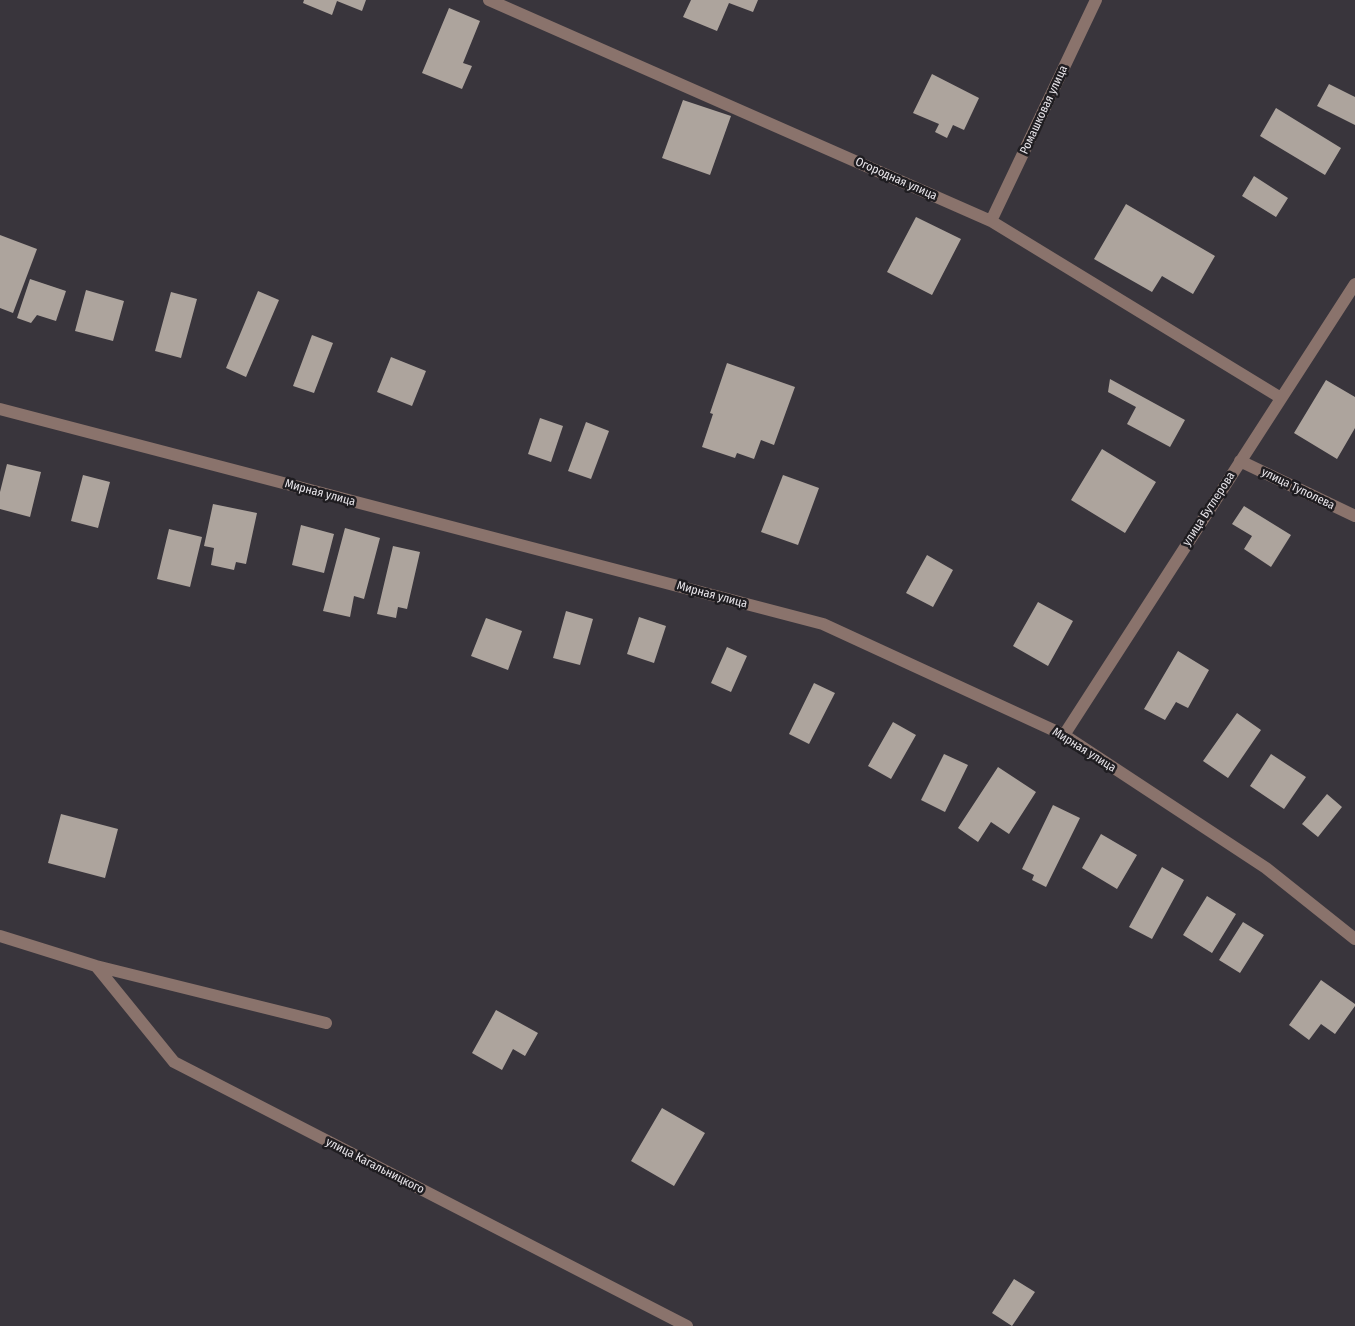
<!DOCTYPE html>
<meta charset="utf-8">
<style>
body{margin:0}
canvas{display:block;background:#39353c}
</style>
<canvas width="1355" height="1326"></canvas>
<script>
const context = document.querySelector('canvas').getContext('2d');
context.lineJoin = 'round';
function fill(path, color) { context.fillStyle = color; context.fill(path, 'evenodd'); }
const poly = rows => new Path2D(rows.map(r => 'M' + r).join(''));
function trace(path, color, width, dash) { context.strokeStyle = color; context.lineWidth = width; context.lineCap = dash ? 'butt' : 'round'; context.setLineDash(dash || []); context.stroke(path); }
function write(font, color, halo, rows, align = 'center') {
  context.font = font + ' "Fira Sans Condensed",sans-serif'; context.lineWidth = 5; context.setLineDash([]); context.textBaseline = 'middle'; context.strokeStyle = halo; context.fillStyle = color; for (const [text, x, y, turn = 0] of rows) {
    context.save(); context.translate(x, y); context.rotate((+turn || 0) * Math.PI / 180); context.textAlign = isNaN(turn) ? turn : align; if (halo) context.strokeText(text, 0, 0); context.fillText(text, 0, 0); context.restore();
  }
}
fill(poly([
 [304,0,366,0,362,11,337,1,332,15,303,3],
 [691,0,758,0,753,12,729,3,717,31,683,17],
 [449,8,480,21,463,63,472,66,462,89,422,73],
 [932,74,979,98,964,130,953,125,947,138,935,132,939,124,913,113],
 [1329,84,1355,97,1355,125,1317,106],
 [683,100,731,116,710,175,662,158],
 [1276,108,1341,148,1325,175,1260,136],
 [1254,176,1288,198,1276,217,1242,196],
 [1126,204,1215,256,1193,294,1162,276,1152,292,1094,259],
 [916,217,961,239,932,295,887,272],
 [0,235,37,249,13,313,0,308],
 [30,279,66,291,56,321,37,315,31,323,17,318],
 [86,290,124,301,113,341,75,331],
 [258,291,279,300,246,377,226,368],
 [171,292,197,299,181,358,155,351],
 [312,335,333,343,314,393,293,386],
 [391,357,426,371,412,406,377,392],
 [727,363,795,387,774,445,761,440,754,459,737,453,735,458,702,447,713,414,710,413],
 [1110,379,1185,420,1170,447,1127,424,1136,407,1108,392],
 [1326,380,1355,397,1355,428,1337,459,1294,433],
 [540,418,563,426,551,462,528,454],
 [586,422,609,431,591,479,568,471],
 [1102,449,1156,482,1125,533,1071,500],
 [7,464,41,472,30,517,0,509,0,492],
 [83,475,110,482,98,528,71,521],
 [783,475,819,488,798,545,761,532],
 [213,504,257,513,246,564,236,562,234,570,211,565,214,548,204,546],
 [1244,506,1291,535,1271,567,1244,549,1252,536,1232,524],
 [301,525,334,534,324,573,292,565],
 [345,528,380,538,364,599,354,596,350,617,323,611],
 [169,529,202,537,190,587,157,579],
 [393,546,420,552,407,609,398,607,396,618,377,614],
 [927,555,953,570,933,607,906,593],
 [1038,602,1073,621,1048,666,1013,646],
 [566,611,593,619,580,665,553,658],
 [639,617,666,626,654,663,627,654],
 [486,618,522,631,508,670,471,656],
 [727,647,747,656,731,692,711,683],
 [1178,651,1209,670,1188,708,1176,702,1165,720,1144,709],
 [814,683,835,693,809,744,789,734],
 [1237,713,1261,730,1228,778,1203,761],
 [893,722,916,735,891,779,868,766],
 [944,754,968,765,945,812,921,800],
 [1271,754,1306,777,1284,809,1250,786],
 [998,767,1036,792,1009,834,991,822,978,842,958,828],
 [1327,794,1342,807,1318,837,1302,824],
 [1053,805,1080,818,1046,887,1032,880,1034,875,1022,869],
 [61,814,118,829,105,878,48,863],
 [1101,834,1137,855,1117,889,1082,868],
 [1162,867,1184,880,1152,939,1129,927],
 [1207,896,1236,914,1212,953,1183,935],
 [1243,922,1264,935,1240,973,1219,960],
 [1321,980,1355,1004,1355,1006,1335,1034,1321,1024,1309,1040,1289,1025],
 [496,1010,538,1033,525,1056,513,1049,502,1070,472,1053],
 [662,1108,705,1133,674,1186,631,1161],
 [1014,1279,1035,1292,1012,1326,992,1313]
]), '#ada49d');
trace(poly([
 [489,0,991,221,1281,398],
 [991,221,1096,0],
 [0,409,823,624,1064,735,1266,868,1355,939],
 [1240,461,1355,516],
 [1064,735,1355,284],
 [0,936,96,966,326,1023],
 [96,966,174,1062,687,1326]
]), '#8a736c', 12);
write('12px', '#e8e5ea', '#1f1d21', [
 ["Ромашковая улица",1044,110,-65],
 ["Огородная улица",896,179,24],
 ["улица Туполева",1298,489,26],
 ["Мирная улица",320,493,15],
 ["улица Бутлерова",1209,509,-57],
 ["Мирная улица",712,595,15],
 ["Мирная улица",1084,750,32],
 ["улица Кагальницкого",375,1166,27]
]);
</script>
